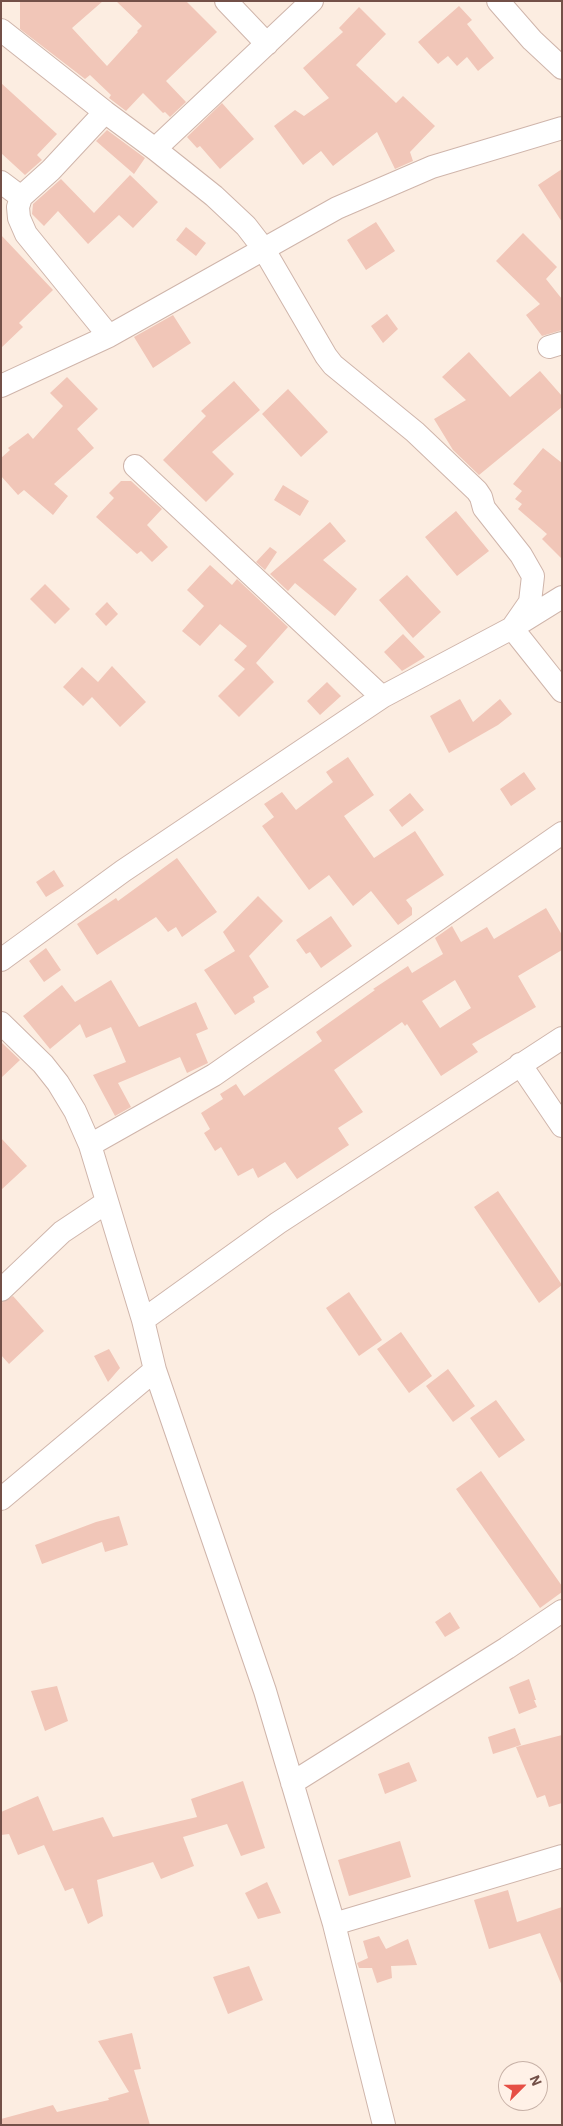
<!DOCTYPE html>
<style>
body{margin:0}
#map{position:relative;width:563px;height:2126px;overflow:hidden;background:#fcede1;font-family:"IBM Plex Sans",sans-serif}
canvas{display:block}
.frame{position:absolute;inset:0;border:2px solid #735048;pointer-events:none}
.north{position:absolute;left:498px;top:2061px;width:50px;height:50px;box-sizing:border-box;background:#fff1e7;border:1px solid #c7b1a7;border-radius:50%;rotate:67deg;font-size:14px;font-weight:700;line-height:20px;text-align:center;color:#735048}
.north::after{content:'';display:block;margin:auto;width:18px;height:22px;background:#e64f45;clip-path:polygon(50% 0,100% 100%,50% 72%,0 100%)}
</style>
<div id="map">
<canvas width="563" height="2126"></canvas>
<div class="frame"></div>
<div class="north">N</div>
</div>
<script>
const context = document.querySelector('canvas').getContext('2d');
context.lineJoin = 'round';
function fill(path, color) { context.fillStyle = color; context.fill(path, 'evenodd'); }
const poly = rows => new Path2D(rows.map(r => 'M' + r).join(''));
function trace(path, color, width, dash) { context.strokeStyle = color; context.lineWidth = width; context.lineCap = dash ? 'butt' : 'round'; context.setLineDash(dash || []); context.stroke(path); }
fill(poly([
 [20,1,103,1,72,28,107,66,138,32,137,31,142,26,116,1,186,1,217,32,166,81,186,102,170,117,165,112,163,113,143,93,126,111,109,98,111,95,90,75,85,79,20,29],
 [459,6,472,20,467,24,494,58,478,71,467,57,457,66,448,56,438,64,418,42],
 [359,7,386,34,356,65,396,103,403,96,435,126,410,152,413,161,395,169,377,132,333,166,321,151,303,165,274,126,295,110,304,116,329,98,303,68,343,32,339,28],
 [1,83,57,134,37,155,42,160,25,175,1,153],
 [222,103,254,139,220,169,200,146,197,148,187,137],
 [107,130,145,158,134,174,96,141],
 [562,169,562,222,538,185],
 [130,175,158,202,133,228,119,215,88,244,58,211,44,226,32,214,33,204,61,179,94,213],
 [376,222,395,251,366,270,347,240],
 [186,227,206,243,196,256,176,240],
 [523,233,557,267,546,279,562,299,562,330,542,336,526,315,540,304,496,261],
 [1,235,53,290,19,323,23,327,1,348],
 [387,314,398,329,383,343,371,326],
 [173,315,191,343,153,368,134,337],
 [469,352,510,397,540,371,562,396,562,407,479,475,453,450,434,419,466,400,442,377],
 [67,377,98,409,77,429,94,448,54,484,68,496,53,515,24,490,18,495,1,476,1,458,10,450,8,448,28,433,33,439,63,406,50,393],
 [234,381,260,410,212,452,234,474,206,502,163,460,206,416,201,411],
 [288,389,328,432,301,457,262,414],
 [543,448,562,463,562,559,542,539,547,534,518,509,522,504,515,499,522,491,513,484],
 [121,481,131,481,162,509,147,525,168,547,152,562,141,551,137,554,96,517,114,498,109,493],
 [283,485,309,501,300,516,274,500],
 [456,511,489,551,457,576,425,537],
 [330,522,346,541,323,560,357,589,335,616,295,583,288,591,270,574],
 [270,547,277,552,265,570,256,562],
 [210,565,232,585,237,579,288,627,256,663,274,682,239,717,218,696,245,669,234,660,247,646,220,624,200,646,182,631,204,606,187,590],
 [407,575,441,612,413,638,379,600],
 [45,584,70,609,55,624,30,599],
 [107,602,118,614,106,626,95,614],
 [403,634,425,657,402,671,384,652],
 [112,666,146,702,120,727,92,697,83,706,63,687,82,667,98,682],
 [327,682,341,696,320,715,307,701],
 [460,699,473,722,500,699,512,714,498,725,449,753,430,716],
 [348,757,374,795,344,816,374,858,415,831,444,875,406,900,412,908,412,915,398,925,371,891,353,906,329,875,309,890,262,826,274,817,264,804,282,792,296,810,333,782,326,772],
 [524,772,536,789,511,806,500,789],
 [410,793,424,810,402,827,389,810],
 [177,858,217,912,182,937,176,927,168,932,156,917,97,955,77,924,116,898,118,901],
 [54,870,64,886,46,897,36,882],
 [258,896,283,921,249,956,269,987,253,997,255,1002,235,1015,204,970,235,951,223,932],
 [546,908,562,935,562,950,518,976,536,1007,472,1044,478,1052,441,1076,407,1024,405,1026,402,1022,334,1070,363,1112,338,1128,349,1145,297,1179,285,1162,258,1178,253,1168,238,1176,221,1147,215,1151,204,1133,210,1129,201,1113,223,1099,220,1094,236,1084,244,1096,322,1041,316,1032,375,990,373,989,408,966,412,973,443,954,435,938,452,926,461,942,487,927,494,939],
 [455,980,471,1008,440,1028,422,1001],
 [331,916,352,946,321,968,310,952,306,954,296,940],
 [46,948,61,970,44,982,29,961],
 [111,980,139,1027,196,1002,208,1029,196,1034,208,1063,187,1073,180,1057,118,1083,131,1107,115,1116,93,1075,126,1062,111,1027,86,1038,80,1024,50,1049,23,1016,62,985,75,1002],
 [1,1042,20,1060,1,1078],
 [1,1138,27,1166,1,1190],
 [498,1191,562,1285,539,1303,474,1207],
 [349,1292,382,1340,359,1356,326,1308],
 [13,1296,44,1331,9,1364,1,1355,1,1303],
 [401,1332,432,1376,409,1393,377,1349],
 [109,1349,120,1368,108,1382,94,1356],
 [448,1369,475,1406,453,1422,426,1386],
 [496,1400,525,1440,499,1458,470,1418],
 [481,1471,562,1586,562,1592,540,1608,456,1489],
 [119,1516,128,1545,105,1552,102,1542,42,1564,35,1545,96,1522],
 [450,1612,460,1628,445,1637,435,1622],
 [529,1679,536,1700,534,1700,537,1707,519,1714,509,1687],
 [57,1686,68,1721,45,1731,31,1691],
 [515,1728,521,1745,493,1754,488,1737],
 [562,1735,562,1803,549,1807,545,1795,537,1798,516,1747],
 [409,1762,417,1781,385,1794,378,1774],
 [243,1781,265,1848,241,1856,227,1824,183,1837,194,1866,161,1879,153,1862,97,1880,103,1916,88,1924,73,1888,65,1891,44,1845,18,1855,9,1834,1,1835,1,1812,38,1796,53,1831,103,1817,113,1837,197,1817,191,1799],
 [400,1841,411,1877,349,1896,338,1860],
 [267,1882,281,1913,258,1919,245,1893],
 [508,1890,517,1922,562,1907,562,1986,540,1933,489,1949,474,1900],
 [379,1936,386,1949,408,1939,417,1965,391,1966,392,1978,377,1983,372,1968,359,1968,357,1963,368,1958,363,1941],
 [249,1966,263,2000,228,2014,213,1977],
 [132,2033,141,2069,134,2070,150,2125,1,2125,1,2119,53,2105,57,2112,109,2100,108,2098,129,2092,98,2041]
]), '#f1c6b8');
const minor = poly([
 [226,1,267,44],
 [498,1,532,40,562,68],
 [1,30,105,112,155,149,214,196,246,226,263,248,326,356,333,365,415,432,477,491,481,497,484,508,521,555,533,576,530,602,512,628,562,691],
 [105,112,51,170,21,197,18,207,19,218,26,234,109,336],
 [155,149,312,1],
 [1,182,21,197],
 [549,347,562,343],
 [1,386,109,336,337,208,432,167,562,128],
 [135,466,382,697],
 [1,960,123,871,382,697,512,628,562,597],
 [1,1023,43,1064,58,1083,75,1111,90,1145,143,1320,155,1370,265,1691,334,1924,384,2125],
 [520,1064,562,1126],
 [90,1145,214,1075,562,833],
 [1,1290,62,1232,107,1202],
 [143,1320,278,1223,562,1038],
 [1,1499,155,1370],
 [292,1783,507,1648,562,1611],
 [334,1924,562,1856]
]);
trace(minor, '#cfb5ab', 24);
trace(minor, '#fff', 22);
</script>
